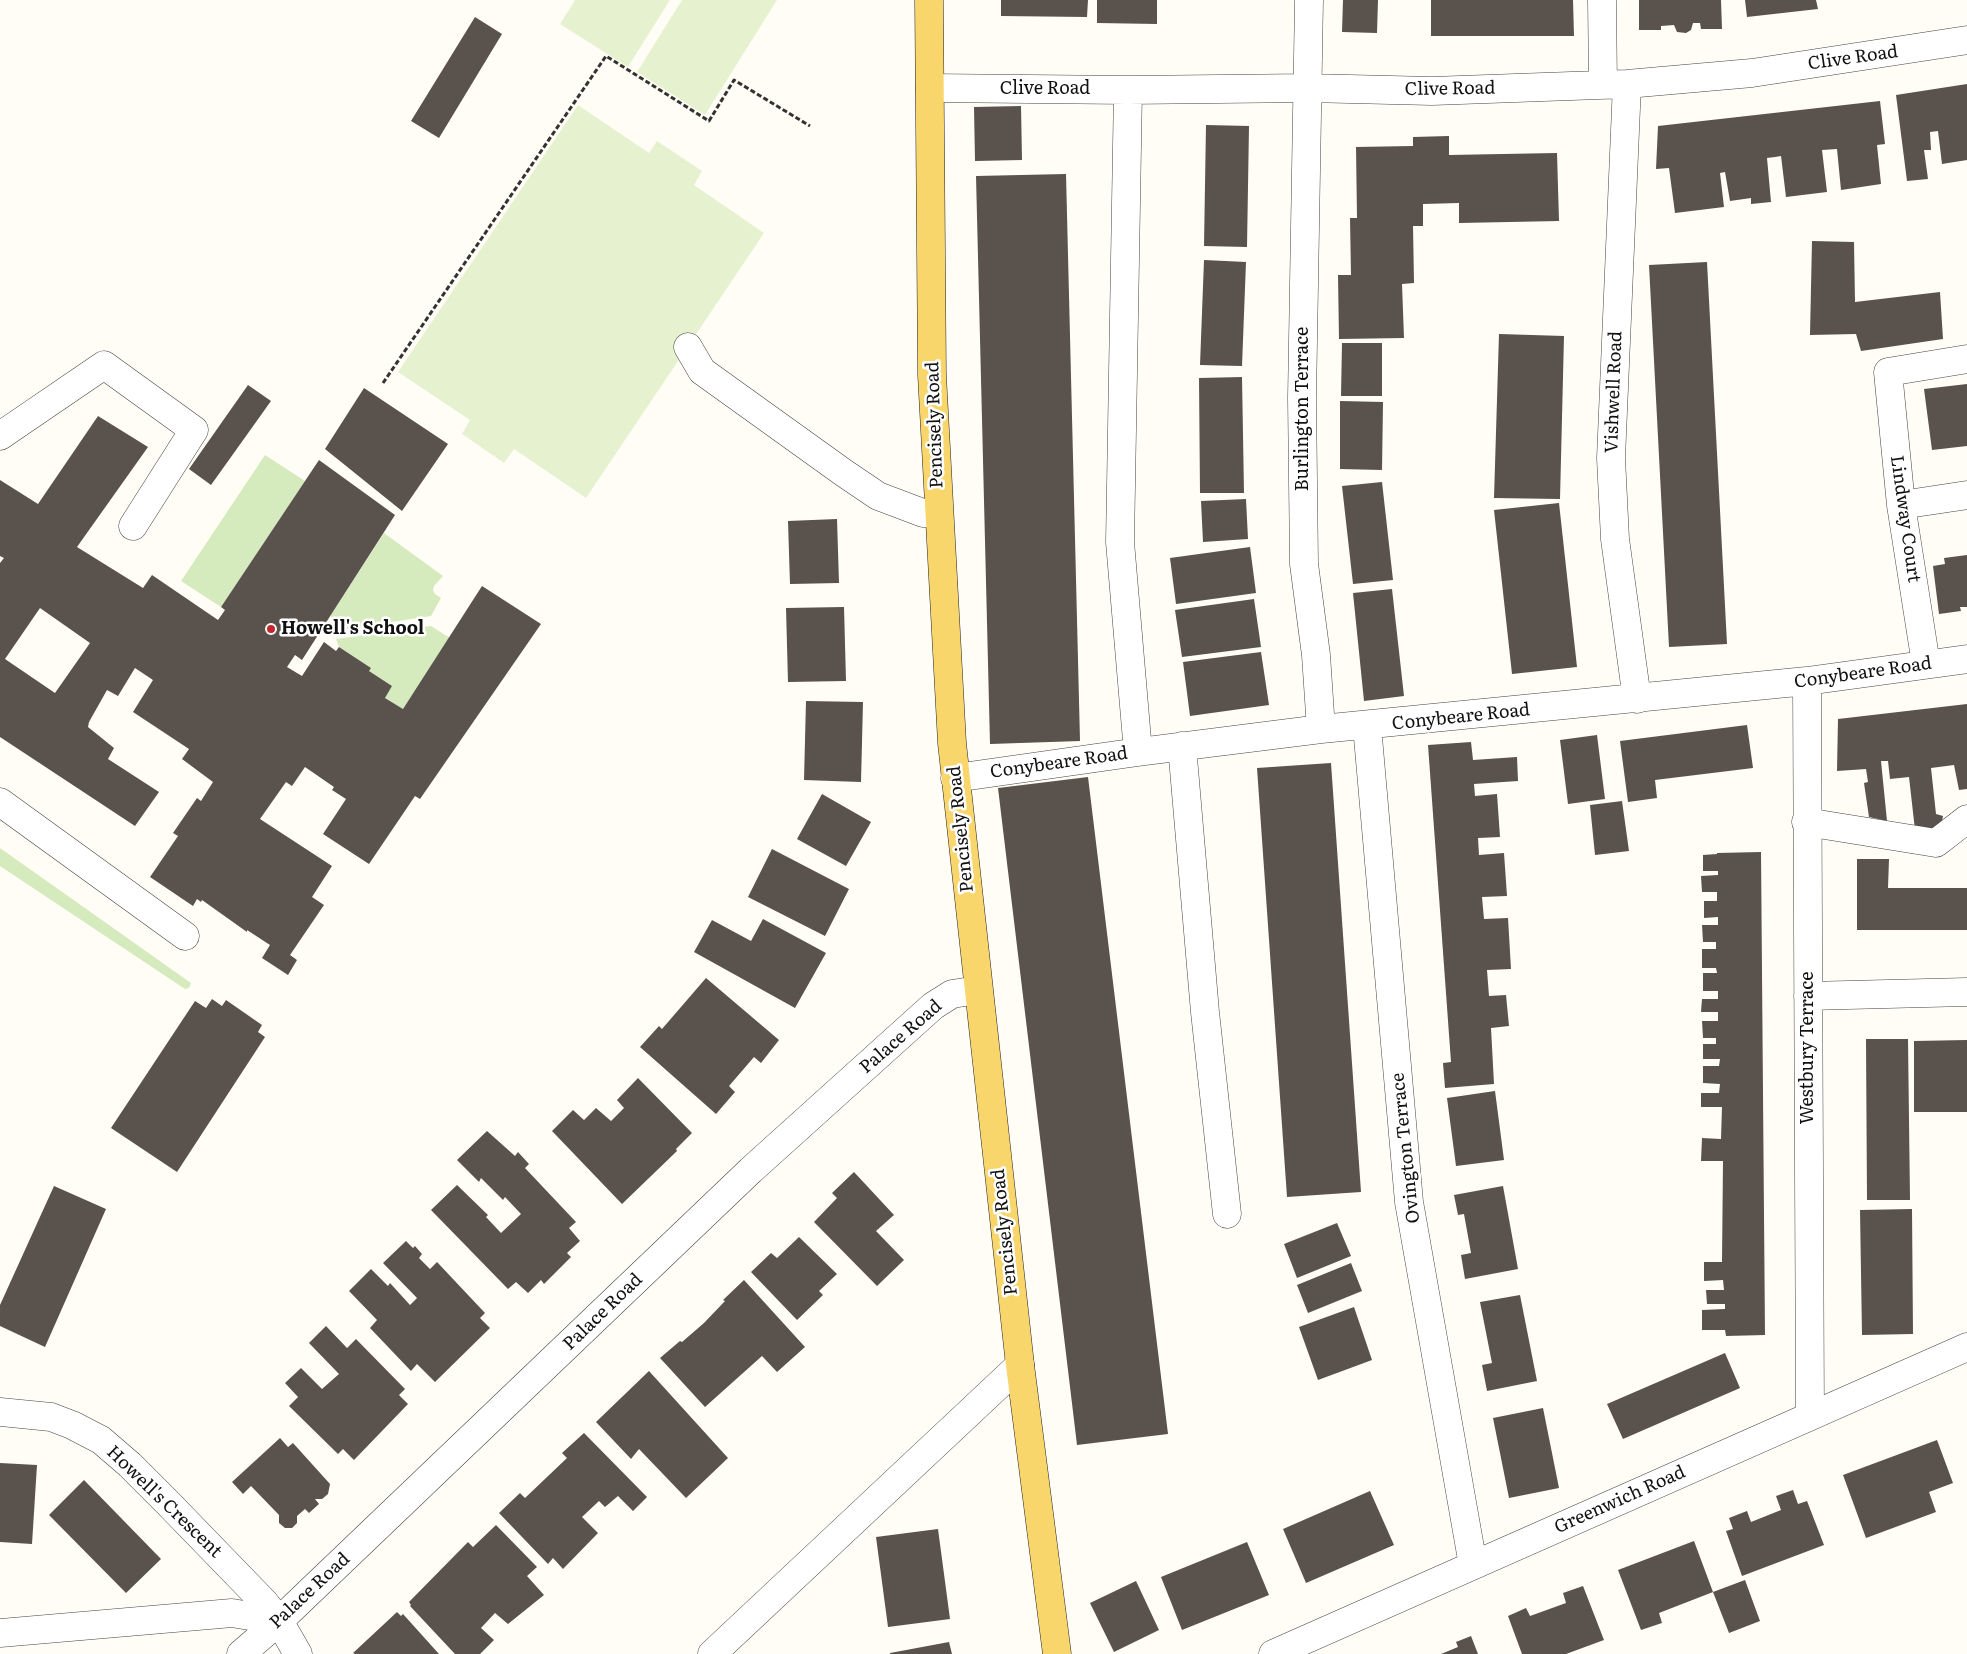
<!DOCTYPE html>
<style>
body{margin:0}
canvas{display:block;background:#fffdf5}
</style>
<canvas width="1967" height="1654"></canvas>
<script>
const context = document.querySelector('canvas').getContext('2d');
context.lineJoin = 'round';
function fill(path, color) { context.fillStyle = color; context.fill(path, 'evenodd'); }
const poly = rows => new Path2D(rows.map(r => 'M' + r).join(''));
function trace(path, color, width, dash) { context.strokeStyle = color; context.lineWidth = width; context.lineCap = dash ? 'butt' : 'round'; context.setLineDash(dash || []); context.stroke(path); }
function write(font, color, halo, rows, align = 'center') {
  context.font = font + ' Literata,serif'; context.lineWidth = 5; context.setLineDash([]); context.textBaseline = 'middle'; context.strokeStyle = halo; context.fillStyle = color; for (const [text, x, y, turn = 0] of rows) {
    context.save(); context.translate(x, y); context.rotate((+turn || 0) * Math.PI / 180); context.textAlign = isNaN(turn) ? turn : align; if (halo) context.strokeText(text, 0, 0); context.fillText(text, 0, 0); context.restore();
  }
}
fill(poly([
 [265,455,305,481,221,607,181,581],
 [384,533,443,576,434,586,433,590,435,594,441,598,431,616,333,631,331,615],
 [431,626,450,638,403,709,385,698,392,686,369,671,371,668,339,647,336,639],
 [0,848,191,983,189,988,185,989,0,866]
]), '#d5ebbd');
fill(poly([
 [575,0,670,0,628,67,560,24],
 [682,0,777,0,705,115,637,72],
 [578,105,649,153,657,141,702,171,694,185,764,233,586,498,514,449,504,463,462,434,470,420,398,372]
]), '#e6f2cf');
fill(poly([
 [1001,0,1088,0,1087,17,1001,16],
 [1097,0,1157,0,1157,24,1097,23],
 [1343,0,1378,0,1377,33,1342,32],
 [1431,0,1573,0,1574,36,1431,36],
 [1639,0,1721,0,1722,29,1701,29,1700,23,1693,23,1691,30,1686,33,1677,32,1674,25,1661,26,1661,30,1639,30],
 [1745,0,1816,0,1818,9,1747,17],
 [475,17,502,34,439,138,411,121],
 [1967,84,1967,160,1942,164,1938,131,1930,132,1931,150,1924,150,1928,179,1907,181,1896,95],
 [1880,101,1885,144,1877,145,1881,184,1841,190,1837,149,1822,150,1827,192,1786,197,1781,156,1775,157,1767,158,1771,202,1751,204,1751,198,1730,201,1725,172,1720,173,1724,207,1675,213,1669,168,1656,169,1658,126],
 [1021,106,1022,160,975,161,974,107],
 [1206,125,1249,126,1247,247,1204,246],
 [1449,136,1449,155,1557,153,1559,221,1459,223,1459,203,1423,204,1423,226,1413,226,1414,283,1402,284,1404,338,1339,339,1338,275,1351,275,1350,218,1357,218,1356,147,1413,146,1413,137],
 [1066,174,1080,741,990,744,976,176],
 [1812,241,1854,242,1855,302,1940,292,1943,339,1861,351,1856,334,1810,335],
 [1204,260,1246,262,1242,366,1200,365],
 [1707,262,1727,644,1669,647,1649,265],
 [1499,334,1564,336,1560,499,1494,498],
 [1342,343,1382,343,1382,396,1341,396],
 [1242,377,1244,493,1200,493,1199,378],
 [1967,384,1967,446,1932,450,1924,389],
 [248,385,271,401,211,485,189,469],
 [364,388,448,444,402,511,325,449],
 [1340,401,1383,402,1382,470,1340,469],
 [98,416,148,447,77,547,143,588,152,575,218,620,225,610,221,607,319,460,395,515,302,660,295,655,287,667,302,676,324,642,336,651,339,647,371,668,369,671,392,686,385,698,403,709,482,586,541,624,420,799,415,796,369,864,323,834,346,799,332,790,334,787,305,767,292,786,286,782,260,819,332,866,312,897,324,905,290,955,297,960,288,975,262,958,270,945,247,930,247,932,202,900,201,902,197,899,193,906,150,877,178,836,173,833,197,798,201,801,213,782,182,759,189,749,133,712,153,680,135,668,118,696,107,690,89,722,88,727,114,748,108,759,159,792,135,826,0,737,0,563,4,558,0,556,0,480,38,504],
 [40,608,90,643,55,693,5,659],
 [1382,482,1393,580,1353,584,1342,486],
 [1246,499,1248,539,1203,542,1201,501],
 [1559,503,1577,667,1512,674,1494,510],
 [837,519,839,583,790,584,788,521],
 [1250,547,1256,593,1176,604,1170,558],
 [1967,555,1967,607,1960,607,1961,611,1939,614,1933,566,1945,564,1944,558],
 [1392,589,1404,696,1364,701,1353,593],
 [1254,599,1261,647,1182,657,1175,610],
 [844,607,846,681,788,682,786,608],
 [1261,652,1269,705,1190,716,1183,662],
 [806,701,863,702,861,782,804,780],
 [1967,704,1967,789,1959,790,1954,765,1931,768,1936,814,1943,816,1939,836,1915,830,1909,777,1890,779,1888,761,1881,761,1887,821,1869,817,1864,783,1868,782,1866,769,1837,771,1838,719],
 [1747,725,1753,768,1655,780,1657,798,1628,802,1620,741],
 [1597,735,1605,799,1568,804,1560,740],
 [1471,742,1473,760,1517,757,1518,781,1474,784,1475,796,1497,794,1500,837,1478,838,1479,855,1504,853,1507,896,1482,897,1484,919,1508,918,1511,969,1487,970,1489,996,1506,995,1509,1026,1491,1028,1494,1084,1445,1088,1443,1063,1451,1062,1428,745],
 [1331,763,1361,1192,1287,1197,1257,768],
 [1088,777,1168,1434,1077,1445,998,788],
 [822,794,871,822,846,866,797,839],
 [1622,801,1629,851,1595,855,1590,805],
 [772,849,849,889,825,936,748,897],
 [1761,852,1765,1335,1726,1336,1725,1330,1702,1330,1702,1310,1725,1309,1725,1304,1707,1304,1706,1290,1724,1290,1723,1280,1704,1281,1704,1262,1722,1262,1723,1161,1701,1161,1702,1138,1721,1139,1722,1107,1701,1107,1701,1093,1719,1093,1720,1084,1703,1083,1703,1066,1719,1066,1720,1059,1703,1059,1703,1044,1716,1044,1716,1038,1703,1038,1702,1021,1718,1021,1718,1012,1701,1012,1702,999,1718,999,1718,991,1703,991,1703,973,1717,973,1716,968,1702,968,1702,949,1716,949,1716,942,1703,942,1702,925,1718,925,1718,917,1704,918,1704,901,1717,901,1717,892,1702,892,1701,876,1718,875,1718,871,1703,871,1703,855,1717,854,1717,853],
 [1857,859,1889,859,1888,888,1967,888,1967,930,1857,930],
 [763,919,826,953,795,1008,694,952,712,920,751,941],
 [706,978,779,1040,761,1063,754,1057,729,1086,735,1092,716,1114,640,1047,659,1026,662,1029],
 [212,999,222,1006,226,1000,262,1025,258,1032,265,1037,177,1172,111,1128,195,1001,206,1008],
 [1866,1039,1908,1039,1910,1200,1867,1200],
 [1967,1040,1967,1112,1914,1112,1914,1041],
 [638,1078,692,1133,676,1149,677,1151,622,1204,552,1131,573,1110,584,1120,596,1108,611,1121,624,1108,617,1100],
 [1495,1091,1504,1160,1456,1166,1447,1098],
 [487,1131,515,1156,518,1152,529,1164,525,1168,576,1222,569,1228,580,1241,567,1253,571,1257,544,1284,541,1280,528,1293,516,1282,508,1289,431,1210,457,1185,488,1215,486,1217,501,1233,521,1214,505,1197,503,1200,481,1178,479,1182,457,1160],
 [854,1172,894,1215,876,1231,904,1260,877,1286,814,1222,837,1198,832,1193],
 [54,1186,106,1209,45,1347,0,1326,0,1305],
 [1503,1186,1518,1269,1465,1279,1461,1255,1471,1253,1464,1214,1458,1215,1454,1195],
 [1912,1209,1913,1334,1862,1335,1860,1210],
 [1337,1223,1351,1256,1297,1278,1284,1244],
 [799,1237,837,1274,819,1291,823,1295,797,1320,751,1272,771,1253,777,1258],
 [406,1241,413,1248,415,1246,422,1254,419,1258,430,1269,437,1262,485,1313,480,1318,490,1328,435,1382,417,1364,411,1371,370,1328,377,1320,349,1291,371,1269,388,1286,390,1283,410,1305,417,1298,383,1263],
 [1351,1263,1362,1291,1308,1313,1297,1285],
 [744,1280,805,1347,777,1372,762,1356,705,1407,660,1358,680,1341,682,1342,704,1323,725,1301,723,1300],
 [1520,1295,1537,1381,1487,1391,1482,1365,1492,1363,1480,1302],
 [1354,1307,1372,1360,1318,1380,1299,1327],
 [326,1326,347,1348,356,1339,405,1389,399,1395,408,1404,354,1460,343,1449,338,1454,289,1406,298,1397,285,1383,301,1368,322,1389,339,1374,309,1343],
 [1725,1353,1740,1388,1623,1439,1607,1404],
 [649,1371,728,1458,686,1498,639,1449,631,1459,596,1422],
 [1543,1408,1559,1488,1509,1498,1493,1418],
 [584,1433,647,1497,633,1511,618,1496,605,1507,599,1501,582,1517,598,1533,563,1569,553,1558,548,1564,499,1513,520,1493,525,1498,567,1458,562,1453],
 [280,1438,288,1447,293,1443,330,1484,328,1494,322,1499,315,1499,319,1504,309,1513,305,1509,297,1516,297,1523,292,1528,285,1528,279,1523,279,1515,251,1486,243,1494,232,1482],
 [1937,1440,1953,1483,1929,1492,1936,1512,1866,1538,1843,1475],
 [0,1463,37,1465,32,1544,0,1542],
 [84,1480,161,1559,126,1593,49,1515],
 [1793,1490,1798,1504,1807,1501,1824,1545,1742,1576,1726,1531,1733,1529,1729,1518,1747,1511,1751,1522,1781,1510,1776,1496],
 [1370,1491,1394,1545,1306,1583,1283,1529],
 [496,1525,537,1567,527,1576,544,1595,508,1624,495,1613,481,1628,494,1640,480,1654,455,1654,410,1606,411,1605,409,1602,468,1542,473,1547],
 [938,1529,950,1619,888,1627,876,1537],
 [1694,1541,1713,1592,1659,1613,1662,1623,1641,1630,1618,1570],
 [1247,1542,1269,1595,1182,1630,1161,1577],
 [1745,1580,1760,1621,1729,1633,1713,1592],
 [1136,1581,1159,1630,1114,1652,1090,1603],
 [1583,1586,1604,1640,1566,1654,1522,1654,1508,1616,1526,1608,1530,1616,1566,1603,1563,1593],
 [397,1612,401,1616,403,1614,439,1654,355,1654,353,1653],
 [1471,1636,1478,1654,1441,1654,1458,1647,1456,1642],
 [949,1642,952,1654,890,1654,890,1653]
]), '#5a524d');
const minor = poly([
 [1309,0,1302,398,1304,564,1316,655,1321,729],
 [1602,0,1603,85],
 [1627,84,1611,458,1615,539,1637,699],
 [930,88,1128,90,1308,88,1432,91,1627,84,1752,73,1967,40],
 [1128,90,1120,542,1138,752],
 [688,347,702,371,844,473,878,496,923,513,939,514],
 [0,436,104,365,194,430,133,526],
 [1901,505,1967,495],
 [1926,664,1901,505,1888,372,1967,359],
 [1807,681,1810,1416],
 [1367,726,1409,1202,1473,1565],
 [1182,746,1205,1012,1227,1214],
 [955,778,1138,752,1321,729,1807,681,1967,659],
 [0,802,185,936],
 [1806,822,1936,843,1967,819],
 [1808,996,1967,992],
 [0,1412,51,1417,72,1425,101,1440,130,1465,167,1502,264,1602,279,1621,298,1654],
 [0,1633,232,1613,279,1621],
 [241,1654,279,1621,751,1170,933,1006,952,994,978,990],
 [712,1654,1020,1365],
 [1273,1654,1967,1347]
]);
const major = poly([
 [929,0,932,375,952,743,1020,1365,1057,1654]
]);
trace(minor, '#444', 29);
trace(major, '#222', 29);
trace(poly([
 [383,383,606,56,709,121,734,80,810,126]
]), '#333', 3, [5, 2.5]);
trace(minor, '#fff', 28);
trace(major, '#f9d66b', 28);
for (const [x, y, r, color] of [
 [271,629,5,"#c4262e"]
]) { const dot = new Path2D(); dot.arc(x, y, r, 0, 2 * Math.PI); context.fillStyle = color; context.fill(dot); trace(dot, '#fff', 2); }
write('18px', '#111', '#fff', [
 ["Clive Road",1853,58,-8],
 ["Clive Road",1045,89],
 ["Clive Road",1450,89,-1],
 ["Vishwell Road",1614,392,-88],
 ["Burlington Terrace",1303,409,-90],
 ["Pencisely Road",935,425,-92],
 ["Lindway Court",1905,519,82],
 ["Conybeare Road",1863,673,-8],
 ["Conybeare Road",1461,717,-6],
 ["Conybeare Road",1059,763,-8],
 ["Pencisely Road",961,829,-96],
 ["Palace Road",901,1037,-41],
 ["Westbury Terrace",1808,1048,-90],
 ["Ovington Terrace",1406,1148,-96],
 ["Pencisely Road",1005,1232,-96],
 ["Palace Road",603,1312,-44],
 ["Greenwich Road",1620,1500,-24],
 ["Howell's Crescent",164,1502,44],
 ["Palace Road",310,1591,-43]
]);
write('bold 18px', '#111', '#fff', [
 ["Howell's School",281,629]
], 'left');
</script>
